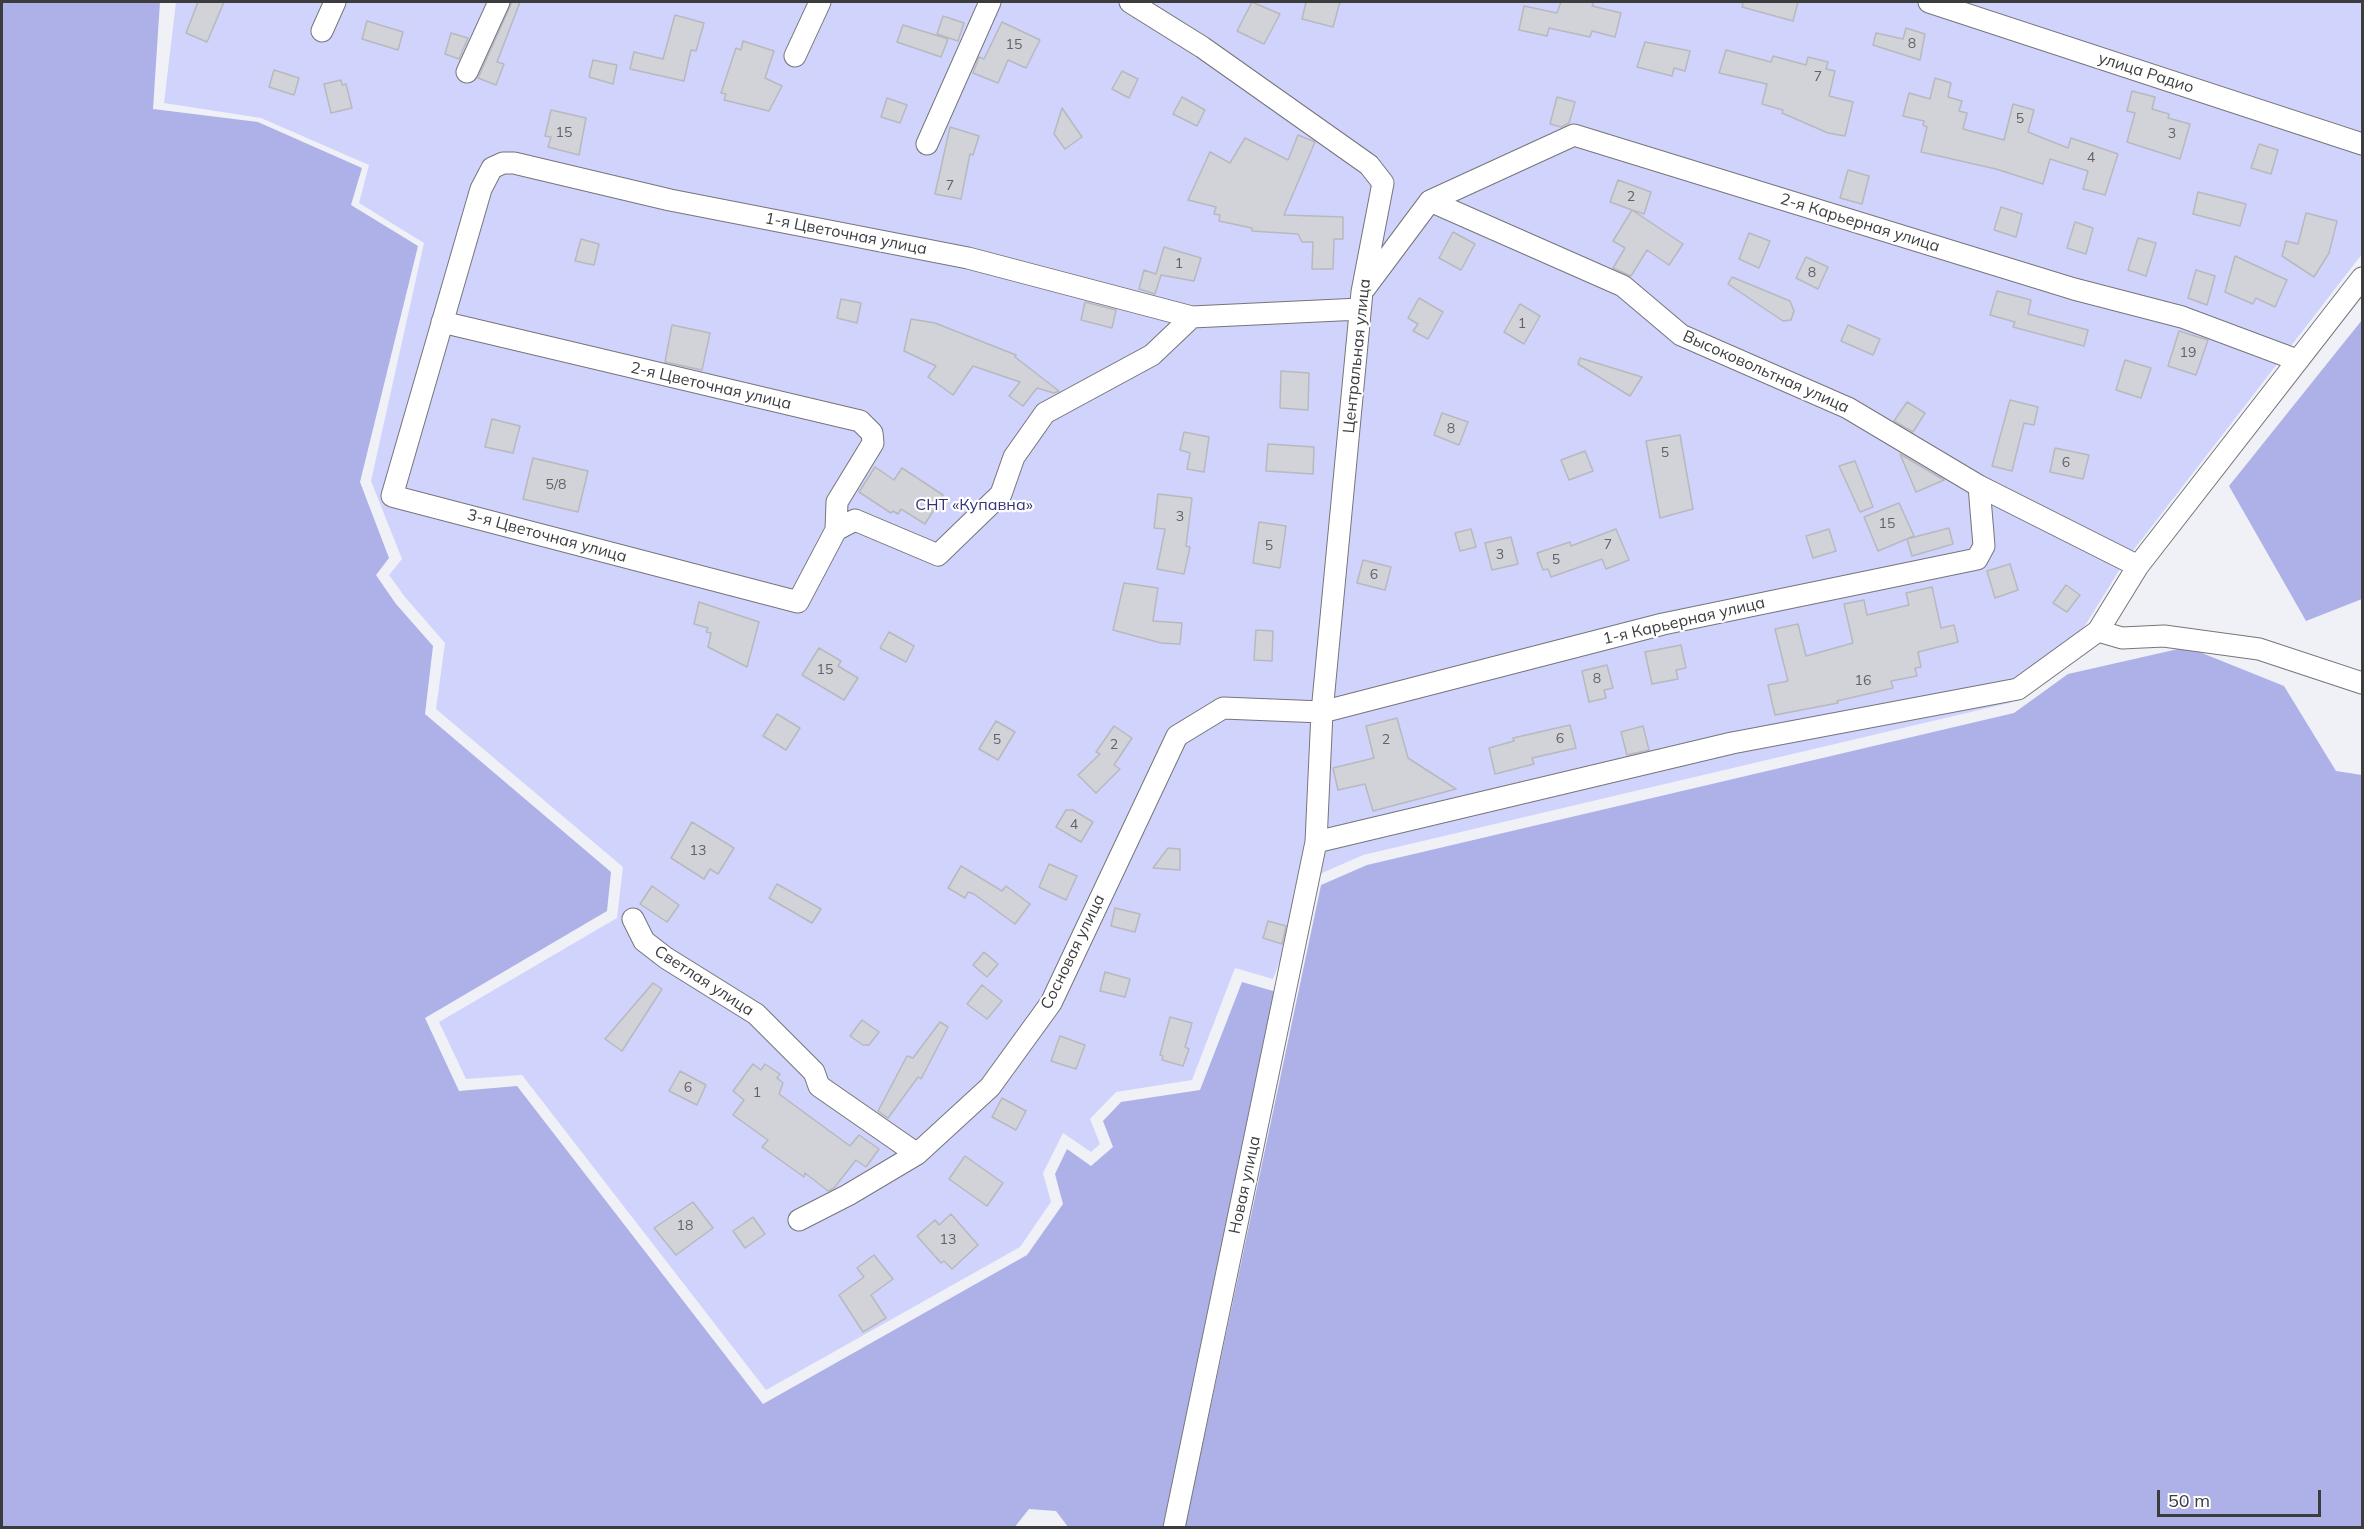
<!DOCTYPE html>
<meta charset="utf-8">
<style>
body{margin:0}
#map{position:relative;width:2364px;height:1529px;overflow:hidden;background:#f0f0f7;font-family:Mulish,sans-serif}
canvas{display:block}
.frame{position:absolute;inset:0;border:3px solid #3b3c3e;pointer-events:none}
.scale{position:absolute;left:2157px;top:1490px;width:164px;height:27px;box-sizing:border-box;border:3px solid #3b3c3e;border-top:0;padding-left:8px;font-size:18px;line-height:21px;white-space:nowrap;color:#3b3c3e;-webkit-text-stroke:4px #fff;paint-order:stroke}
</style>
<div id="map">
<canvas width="2364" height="1529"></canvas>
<div class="frame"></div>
<div class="scale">50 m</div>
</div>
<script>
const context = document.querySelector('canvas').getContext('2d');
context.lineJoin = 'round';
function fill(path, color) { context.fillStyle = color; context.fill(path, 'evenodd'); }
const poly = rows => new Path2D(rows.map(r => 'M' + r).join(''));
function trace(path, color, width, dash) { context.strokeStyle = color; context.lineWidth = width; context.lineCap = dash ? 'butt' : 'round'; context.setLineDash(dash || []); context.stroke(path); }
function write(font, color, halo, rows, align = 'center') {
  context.font = font + ' Mulish,sans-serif'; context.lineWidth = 4.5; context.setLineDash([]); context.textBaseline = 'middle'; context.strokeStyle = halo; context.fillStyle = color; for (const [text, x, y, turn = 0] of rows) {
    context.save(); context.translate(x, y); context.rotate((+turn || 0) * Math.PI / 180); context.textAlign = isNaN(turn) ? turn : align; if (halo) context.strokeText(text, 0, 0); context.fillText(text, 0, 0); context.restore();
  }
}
fill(poly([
 [176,2,2362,2,2362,254,2125,561,2060,666,2009,703,1363,855,1313,877,1273,979,1235,968,1192,1080,1116,1092,1090,1119,1100,1144,1091,1152,1063,1133,1043,1173,1051,1202,1020,1247,766,1390,522,1075,466,1079,439,1022,617,918,623,867,436,709,445,643,405,597,389,575,402,559,371,481,424,243,359,203,369,165,261,118,164,103]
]), '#d0d3fc');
fill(poly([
 [2,2,160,2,153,109,258,122,362,168,351,205,418,246,360,482,389,558,376,575,396,604,433,646,425,714,611,872,607,911,425,1018,459,1091,517,1086,763,1404,1027,1255,1063,1204,1055,1174,1067,1149,1091,1166,1113,1147,1103,1121,1121,1102,1200,1090,1242,982,1280,993,1171,1527,1068,1527,1056,1511,1029,1509,1014,1528,2,1528],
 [2362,320,2362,599,2306,621,2229,486],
 [2187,647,2284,686,2336,771,2362,775,2362,1527,1185,1528,1321,885,1367,865,2014,713,2068,674]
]), '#adb1e8');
const building = poly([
 [198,2,224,2,207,42,186,33,198,2],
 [512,2,520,2,497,62,504,64,496,85,478,78,512,2],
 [1252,2,1280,14,1264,44,1237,31,1252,2],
 [1306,2,1340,2,1333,27,1302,19,1306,2],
 [1561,2,1594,2,1592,6,1621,13,1615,37,1592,31,1590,37,1549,28,1547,36,1519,30,1524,6,1557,13,1561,2],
 [1743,2,1798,2,1793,21,1742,7,1743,2],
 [675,15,704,23,696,51,691,50,684,81,630,69,634,52,663,59,675,15],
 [943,16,964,23,958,41,937,34,943,16],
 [367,21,403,32,398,50,362,39,367,21],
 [1002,22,1040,40,1026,68,1008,60,998,83,973,73,979,57,984,59,1002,22],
 [903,25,948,39,941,57,897,42,903,25],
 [1906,28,1925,34,1920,60,1873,45,1876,33,1903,39,1906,28],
 [451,33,468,38,459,59,445,54,451,33],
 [743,41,774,51,765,78,782,86,769,111,724,100,726,94,721,93,736,48,741,50,743,41],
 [1645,42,1690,51,1685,71,1674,68,1672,76,1637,67,1645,42],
 [1726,50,1771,62,1773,56,1806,65,1808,57,1828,62,1826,69,1835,71,1829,96,1853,102,1845,136,1828,133,1782,113,1783,110,1762,104,1767,84,1719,73,1726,50],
 [593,60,617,65,613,84,589,77,593,60],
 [274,70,299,78,294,95,269,87,274,70],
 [1122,71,1138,79,1129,98,1112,89,1122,71],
 [1935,78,1951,83,1948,97,1962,101,1959,111,1967,113,1963,129,2004,140,2013,104,2034,110,2028,132,2068,148,2071,138,2118,154,2105,195,2083,189,2088,171,2050,159,2043,184,1996,169,1921,152,1927,127,1923,125,1924,121,1903,116,1909,93,1930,99,1935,78],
 [341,80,342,85,346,84,352,108,331,113,324,84,341,80],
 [2132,91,2155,97,2152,109,2169,114,2168,118,2190,124,2180,159,2127,142,2135,113,2127,111,2132,91],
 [1182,97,1205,110,1197,126,1173,114,1182,97],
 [1557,97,1575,102,1569,123,1561,127,1550,124,1557,97],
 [887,98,907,105,900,123,881,117,887,98],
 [1062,108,1082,137,1065,149,1054,134,1062,108],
 [551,110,586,118,579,155,548,147,551,137,545,136,551,110],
 [950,127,979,136,973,155,970,154,961,199,935,194,950,127],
 [1298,135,1315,142,1284,215,1343,217,1343,239,1334,239,1333,269,1312,269,1313,242,1302,242,1298,234,1252,231,1252,228,1219,221,1220,215,1214,214,1216,207,1188,200,1210,152,1230,163,1245,138,1288,160,1298,135],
 [2259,144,2278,150,2271,174,2251,168,2259,144],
 [1848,170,1869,176,1862,204,1840,198,1848,170],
 [1618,180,1651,192,1644,214,1632,210,1683,244,1669,265,1647,250,1631,276,1613,268,1625,248,1613,241,1632,210,1610,202,1618,180],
 [2198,192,2246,204,2240,226,2193,214,2198,192],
 [2001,207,2022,214,2016,237,1994,230,2001,207],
 [2306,213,2337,221,2329,253,2314,277,2282,256,2286,241,2298,244,2306,213],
 [2075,222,2093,228,2086,254,2067,248,2075,222],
 [1453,232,1475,244,1461,270,1439,258,1453,232],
 [1749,233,1770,241,1759,268,1739,259,1749,233],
 [2138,238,2156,243,2146,276,2128,270,2138,238],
 [581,239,599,244,594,265,575,261,581,239],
 [1164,247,1201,258,1194,281,1161,275,1155,294,1139,289,1144,270,1156,274,1164,247],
 [2235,256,2287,280,2275,307,2256,298,2253,304,2225,292,2235,256],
 [1806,257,1828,267,1818,289,1796,278,1806,257],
 [2196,270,2215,276,2207,305,2188,298,2196,270],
 [1732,277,1790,301,1794,311,1791,320,1783,321,1728,284,1732,277],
 [1997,291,2031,300,2028,314,2088,330,2084,346,2013,327,2015,322,1990,315,1997,291],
 [1419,298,1443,312,1428,339,1413,331,1418,324,1408,318,1419,298],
 [841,299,861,303,857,323,837,318,841,299],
 [1085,302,1116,310,1112,328,1081,320,1085,302],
 [1520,304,1540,316,1524,344,1504,332,1520,304],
 [911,319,935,323,1016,355,1015,357,1059,391,1054,393,1037,388,1023,406,1009,396,1020,382,973,366,953,395,928,377,936,366,904,351,911,319],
 [672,325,710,333,702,370,665,362,672,325],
 [1848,325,1880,339,1873,355,1841,341,1848,325],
 [2179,331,2208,340,2196,375,2168,366,2179,331],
 [1580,358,1642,377,1630,396,1578,364,1580,358],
 [2125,360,2151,368,2141,398,2116,390,2125,360],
 [1281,371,1309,373,1308,410,1280,408,1281,371],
 [2010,400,2038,407,2034,425,2024,423,2012,471,1992,466,2010,400],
 [1907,402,1925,413,1913,432,1894,421,1907,402],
 [1442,413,1468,422,1459,445,1434,435,1442,413],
 [492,419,520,426,513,453,485,447,492,419],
 [1184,432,1209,437,1204,472,1187,469,1190,453,1180,450,1184,432],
 [1680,435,1693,509,1660,518,1646,441,1680,435],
 [1268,444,1314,447,1313,474,1266,471,1268,444],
 [2055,448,2089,455,2083,479,2050,472,2055,448],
 [1585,451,1593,471,1569,480,1561,460,1585,451],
 [1900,454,1944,480,1916,492,1900,454],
 [533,458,588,471,578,512,523,499,533,458],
 [1855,461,1873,507,1860,512,1839,466,1855,461],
 [875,467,894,480,902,468,943,495,925,524,901,509,898,514,893,511,891,513,859,492,875,467],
 [1158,494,1192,498,1186,546,1190,547,1184,574,1157,569,1165,529,1154,528,1158,494],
 [1899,503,1914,536,1878,551,1864,517,1899,503],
 [1259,522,1286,526,1280,568,1253,563,1259,522],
 [1949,528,1953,544,1912,556,1907,539,1949,528],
 [1471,529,1476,547,1460,551,1455,533,1471,529],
 [1616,529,1629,560,1606,569,1602,559,1551,577,1548,569,1543,570,1537,553,1570,542,1571,546,1616,529],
 [1829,529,1836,551,1813,558,1806,536,1829,529],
 [1511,537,1518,564,1492,570,1485,543,1511,537],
 [1363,560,1391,567,1385,590,1357,583,1363,560],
 [2010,564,2018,590,1995,598,1987,571,2010,564],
 [1124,583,1158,588,1153,621,1182,623,1180,644,1161,643,1113,630,1124,583],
 [2066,585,2080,595,2067,612,2053,603,2066,585],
 [1932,587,1941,628,1954,625,1958,642,1918,652,1921,667,1915,668,1917,676,1891,681,1893,688,1837,701,1838,703,1775,715,1768,685,1788,681,1775,629,1798,624,1806,656,1853,643,1844,604,1864,600,1867,615,1909,605,1906,593,1932,587],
 [699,602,759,622,747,667,708,647,711,633,706,632,708,628,694,624,699,602],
 [1256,630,1273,631,1272,661,1254,660,1256,630],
 [889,632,914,646,906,662,880,648,889,632],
 [1681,645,1686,668,1676,670,1678,679,1652,684,1645,652,1681,645],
 [819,648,841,661,838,666,858,678,844,700,802,675,819,648],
 [1607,665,1613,688,1604,690,1606,698,1589,702,1582,671,1607,665],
 [777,714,800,728,786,750,763,736,777,714],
 [1397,718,1408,758,1456,789,1373,811,1365,784,1338,790,1333,768,1374,758,1366,726,1397,718],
 [996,721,1015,732,998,760,979,749,996,721],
 [1570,725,1576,748,1532,758,1534,764,1495,774,1489,748,1514,741,1513,738,1570,725],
 [1114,726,1132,738,1114,765,1120,769,1096,793,1078,775,1100,754,1096,752,1114,726],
 [1643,726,1649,750,1627,755,1621,732,1643,726],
 [1066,810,1073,810,1093,822,1081,842,1056,827,1066,810],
 [692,822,734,848,718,874,710,869,704,879,671,858,692,822],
 [1168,848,1180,849,1180,870,1153,868,1168,848],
 [1049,864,1077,876,1066,900,1039,887,1049,864],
 [961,866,1002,891,1006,886,1030,904,1015,924,974,894,968,892,965,898,948,888,961,866],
 [777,884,821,909,812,923,769,898,777,884],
 [652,886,679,905,667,922,640,904,652,886],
 [1115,908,1140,914,1135,932,1111,926,1115,908],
 [1268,921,1286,926,1282,944,1263,938,1268,921],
 [984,952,998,964,987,977,973,965,984,952],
 [1105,972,1130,979,1125,997,1100,991,1105,972],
 [653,983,662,989,622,1051,605,1039,653,983],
 [982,985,1002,1001,987,1019,967,1004,982,985],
 [1170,1017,1192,1023,1185,1047,1189,1049,1183,1066,1162,1060,1163,1056,1160,1055,1170,1017],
 [862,1020,879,1032,869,1045,863,1045,850,1036,862,1020],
 [940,1022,948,1027,921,1079,918,1077,888,1118,878,1111,907,1056,913,1058,940,1022],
 [1060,1036,1085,1045,1076,1069,1051,1061,1060,1036],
 [753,1064,761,1070,765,1064,780,1074,777,1078,783,1083,779,1094,850,1146,859,1135,879,1149,866,1167,856,1160,834,1188,828,1191,805,1173,804,1177,762,1147,768,1140,733,1115,744,1100,733,1091,753,1064],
 [680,1071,706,1085,697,1105,669,1091,680,1071],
 [1002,1098,1026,1111,1016,1130,992,1117,1002,1098],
 [965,1156,1003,1183,987,1206,949,1179,965,1156],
 [693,1202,713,1228,676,1255,654,1228,693,1202],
 [951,1214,978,1245,952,1269,944,1261,941,1263,917,1236,935,1220,939,1225,951,1214],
 [753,1217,765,1234,745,1248,733,1231,753,1217],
 [874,1255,893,1279,871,1295,886,1318,863,1332,839,1295,864,1277,857,1268,874,1255]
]);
fill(building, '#d2d2d9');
trace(building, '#b8b8bf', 1.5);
const street = poly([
 [1130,2,1202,47,1369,165,1383,183,1362,292,1322,712,1316,842,1174,1528],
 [1929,2,2362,144],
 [322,31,335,2],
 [795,56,820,2],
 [467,72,499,2],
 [927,144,990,2],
 [1430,201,1574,135,2074,289,2182,317,2297,360],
 [1365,288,1430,201,1623,286,1681,335,1848,408,1979,486,2138,566],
 [442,322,860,421,872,433,873,443,837,502,836,530],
 [836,530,798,602,392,496,481,189,492,168,503,163,514,163,670,200,968,258,1192,317,1360,309],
 [836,530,855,520,938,555,1001,494,1014,457,1045,413,1152,355,1192,317],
 [2098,631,2122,638,2164,636,2259,649,2362,683],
 [1316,842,1732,743,2018,689,2098,631,2138,566,2362,278],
 [633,919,644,941,666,958,756,1014,814,1072,819,1086,917,1154],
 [799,1220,848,1195,917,1154,990,1087,1051,1003,1177,736,1223,708,1322,712,1663,624,1977,559,1984,546,1979,486]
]);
trace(street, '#75757b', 23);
trace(street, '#fff', 21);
write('14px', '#616265', null, [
 ["8",1912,44],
 ["15",1014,45],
 ["7",1818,77],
 ["5",2020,119],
 ["15",564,133],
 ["3",2172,134],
 ["4",2091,158],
 ["7",950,186],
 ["2",1631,197],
 ["1",1179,264],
 ["8",1812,273],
 ["1",1522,324],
 ["19",2188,353],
 ["8",1451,429],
 ["5",1665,453],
 ["6",2066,463],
 ["5/8",556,485],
 ["3",1180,517],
 ["15",1887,524],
 ["7",1608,545],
 ["5",1269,546],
 ["3",1500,555],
 ["5",1556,560],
 ["6",1374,575],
 ["15",825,670],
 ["8",1597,679],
 ["16",1863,681],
 ["6",1560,739],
 ["5",997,740],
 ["2",1386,740],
 ["2",1114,745],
 ["4",1074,825],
 ["13",698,851],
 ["6",688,1088],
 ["1",757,1093],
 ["18",685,1226],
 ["13",948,1240]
]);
write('16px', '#3b3c3e', '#fff', [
 ["улица Радио",2146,73,18],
 ["2-я Карьерная улица",1860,223,17],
 ["1-я Цветочная улица",846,234,11],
 ["Центральная улица",1357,356,-84],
 ["Высоковольтная улица",1766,372,24],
 ["2-я Цветочная улица",711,386,13],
 ["3-я Цветочная улица",547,536,15],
 ["1-я Карьерная улица",1684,621,-13],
 ["Сосновая улица",1073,952,-64],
 ["Светлая улица",704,981,33],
 ["Новая улица",1245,1185,-78]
]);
write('16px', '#353374', '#fff', [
 ["СНТ «Купавна»",974,505]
]);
</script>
